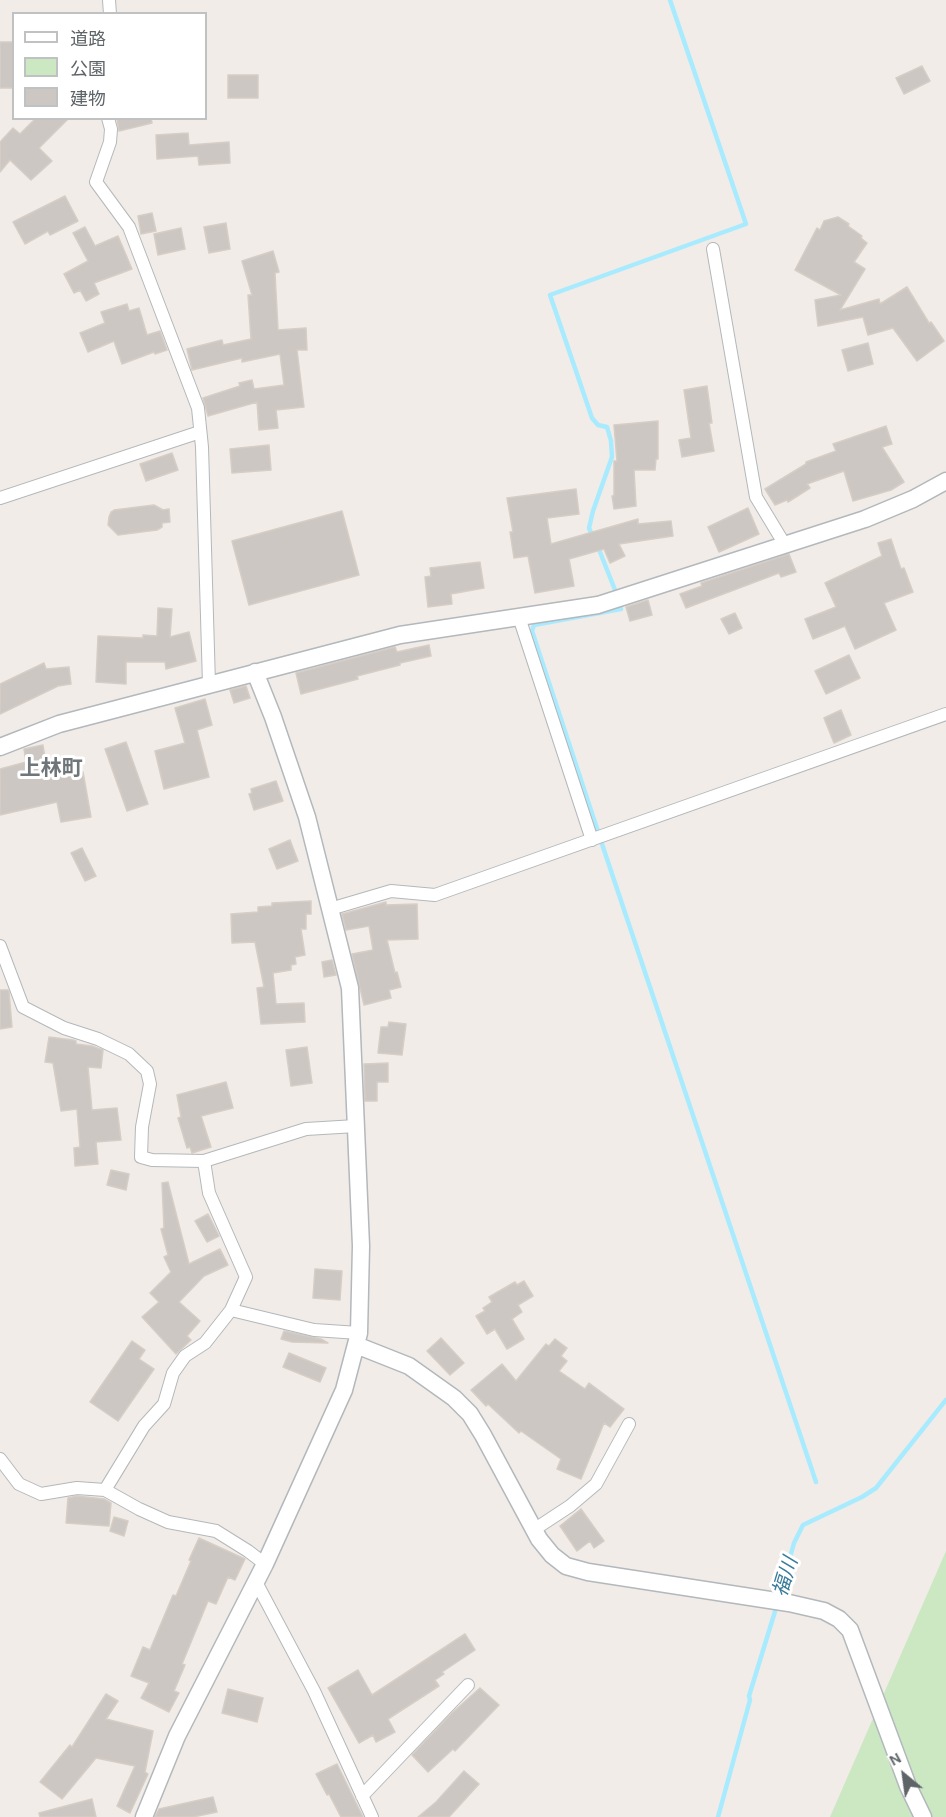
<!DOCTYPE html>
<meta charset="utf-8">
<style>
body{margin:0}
#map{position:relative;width:946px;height:1817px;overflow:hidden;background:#f1ece7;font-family:Karla,"Noto Sans JP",sans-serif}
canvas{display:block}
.legend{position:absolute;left:12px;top:12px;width:195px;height:108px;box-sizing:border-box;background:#fff;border:2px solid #bfc1c2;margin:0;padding:8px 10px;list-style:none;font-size:18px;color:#5e6467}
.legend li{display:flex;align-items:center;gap:12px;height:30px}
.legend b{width:30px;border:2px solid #bfc1c2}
.north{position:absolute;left:874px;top:1745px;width:60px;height:60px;-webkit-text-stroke:4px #fff;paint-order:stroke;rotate:331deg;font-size:16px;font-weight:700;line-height:24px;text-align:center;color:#5e6467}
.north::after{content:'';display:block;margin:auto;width:21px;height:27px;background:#5e6467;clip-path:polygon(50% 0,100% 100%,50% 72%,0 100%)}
</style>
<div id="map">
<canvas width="946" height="1817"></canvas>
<ul class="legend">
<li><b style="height:8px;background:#fff"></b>道路</li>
<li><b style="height:16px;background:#cbe8c3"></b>公園</li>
<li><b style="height:16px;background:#ccc7c3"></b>建物</li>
</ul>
<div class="north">N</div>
</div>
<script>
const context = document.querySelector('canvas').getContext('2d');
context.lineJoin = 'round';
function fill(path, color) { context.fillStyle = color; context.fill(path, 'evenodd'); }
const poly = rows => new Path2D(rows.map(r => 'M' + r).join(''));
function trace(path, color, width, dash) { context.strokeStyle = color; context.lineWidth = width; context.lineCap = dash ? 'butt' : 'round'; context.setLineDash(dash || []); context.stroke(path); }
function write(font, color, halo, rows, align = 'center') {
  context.font = font + ' Karla,"Noto Sans JP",sans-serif'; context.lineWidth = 6; context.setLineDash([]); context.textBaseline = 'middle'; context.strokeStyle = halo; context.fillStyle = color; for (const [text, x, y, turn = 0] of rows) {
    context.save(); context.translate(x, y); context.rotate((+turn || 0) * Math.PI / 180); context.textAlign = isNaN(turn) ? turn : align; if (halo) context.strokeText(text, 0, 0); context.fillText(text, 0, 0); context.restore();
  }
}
fill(poly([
 [946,1551,946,1817,830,1817]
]), '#cbe8c3');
trace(poly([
 [593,537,589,528,593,511,612,457,611,441,607,427,598,425,592,418,550,295,746,224,670,0],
 [598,547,617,595],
 [619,603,621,609,534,625,532,631,606,856,816,1482],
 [779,1597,794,1543,803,1525,862,1497,876,1488,946,1400],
 [718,1817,750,1700,749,1696,777,1605]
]), '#a8ebff', 4.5);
const building = poly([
 [0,42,13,42,14,88,0,88,0,42],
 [922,66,930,81,904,94,896,78,922,66],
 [228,75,258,75,258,98,228,98,228,75],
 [36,118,69,118,39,148,52,161,31,180,10,160,0,172,0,142,13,128,20,134,36,118],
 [117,118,151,118,152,123,119,131,117,118],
 [188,133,189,145,229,142,230,163,199,165,198,156,157,159,156,135,188,133],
 [65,196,78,221,50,235,48,231,25,244,13,222,65,196],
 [152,213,156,231,141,234,138,216,152,213],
 [838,217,849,224,848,226,862,236,861,238,867,243,854,262,865,269,840,310,879,299,880,304,907,287,929,323,931,322,944,341,917,361,893,328,868,335,863,317,818,326,815,300,841,295,795,270,817,228,820,230,824,221,838,217],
 [226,223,230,249,209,253,204,227,226,223],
 [85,227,95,246,118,236,132,269,94,283,99,294,86,301,80,290,74,293,64,274,88,261,73,233,85,227],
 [181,228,185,249,158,255,154,234,181,228],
 [273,251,279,272,275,273,278,330,306,328,307,350,297,350,304,407,276,410,278,428,259,430,257,402,208,416,203,398,240,386,239,383,252,380,254,389,284,385,280,354,242,362,242,358,192,370,187,349,222,340,223,345,251,339,248,295,252,295,242,261,273,251],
 [127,304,129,311,139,308,147,335,160,331,167,350,155,354,154,352,122,364,114,341,88,352,80,333,105,323,101,312,127,304],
 [868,343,873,364,848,371,842,350,868,343],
 [707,386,712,423,709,423,714,451,682,457,679,440,691,438,684,390,707,386],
 [658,421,658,459,656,459,655,470,634,470,636,506,614,509,612,496,614,496,614,461,617,461,614,425,658,421],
 [886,426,892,444,882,447,904,482,891,490,853,501,844,471,807,484,810,488,788,502,787,500,775,505,765,489,806,464,806,462,836,451,833,444,886,426],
 [269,445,271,470,232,473,230,449,269,445],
 [172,453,178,470,146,481,140,464,172,453],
 [576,489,579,514,547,518,551,544,638,519,638,524,671,521,673,536,619,544,625,556,610,563,604,549,569,559,574,586,535,593,528,556,514,558,510,532,513,532,507,498,576,489],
 [154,505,163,510,169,509,170,522,162,523,162,527,157,530,118,535,108,525,109,517,111,512,114,510,154,505],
 [748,508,759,534,719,552,708,527,748,508],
 [342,511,359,575,249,605,232,541,342,511],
 [891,539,901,569,904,568,913,592,884,603,896,630,855,649,845,626,813,639,805,619,836,607,825,583,882,556,878,543,891,539],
 [789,554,796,572,781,577,779,573,686,608,680,594,702,586,701,583,789,554],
 [480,562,484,588,451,594,452,604,428,607,425,577,431,576,430,568,480,562],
 [648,600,652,615,630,621,626,607,648,600],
 [158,608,172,609,170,637,189,632,196,661,166,669,165,662,126,662,126,684,96,682,98,636,143,638,143,635,157,636,158,608],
 [735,613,742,628,729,634,721,619,735,613],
 [429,645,431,656,400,663,400,665,357,676,358,679,301,694,296,673,395,647,397,652,429,645],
 [849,655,860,678,826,694,815,671,849,655],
 [44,663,46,669,69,667,71,684,58,686,0,714,0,684,44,663],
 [246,686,250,698,234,703,230,690,246,686],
 [205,699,212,725,197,730,209,777,164,789,155,751,185,743,175,708,205,699],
 [841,710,851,735,834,743,824,718,841,710],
 [126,742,148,804,127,811,105,749,126,742],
 [43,745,47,771,80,765,81,772,83,772,91,817,61,822,57,802,0,815,0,769,26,762,24,749,43,745],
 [276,781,283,801,254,810,249,794,252,793,251,789,276,781],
 [290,840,298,861,277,869,269,849,290,840],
 [82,848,96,876,85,881,71,853,82,848],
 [311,901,311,914,306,914,306,929,301,929,305,955,295,957,296,964,291,965,291,970,273,973,276,1004,304,1003,305,1022,261,1024,257,988,264,987,255,942,232,943,231,914,258,912,258,907,272,906,272,903,311,901],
 [386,902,386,905,417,904,418,939,387,940,395,973,397,972,401,987,389,990,391,998,364,1005,352,954,373,950,369,926,346,930,342,914,386,902],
 [332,960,336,975,324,977,322,962,332,960],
 [0,990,8,990,9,992,12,1027,0,1029,0,990],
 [389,1022,406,1024,402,1055,378,1053,381,1027,388,1027,389,1022],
 [49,1037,73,1040,76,1041,76,1044,92,1046,103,1050,101,1068,88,1067,92,1110,117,1108,121,1140,96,1142,98,1164,75,1166,74,1148,80,1147,77,1109,61,1111,53,1063,45,1062,49,1037],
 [307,1047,312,1083,291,1086,286,1050,307,1047],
 [388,1063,388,1082,377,1082,377,1101,365,1101,364,1064,388,1063],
 [226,1082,233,1108,201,1116,211,1147,192,1153,190,1147,187,1148,178,1118,181,1117,177,1095,226,1082],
 [111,1170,129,1174,126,1190,107,1185,111,1170],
 [168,1182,189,1264,220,1249,228,1265,204,1276,179,1302,200,1321,187,1336,191,1340,176,1354,142,1317,159,1302,150,1293,171,1272,164,1257,168,1255,161,1229,164,1228,162,1183,168,1182],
 [208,1214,219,1236,207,1242,195,1221,208,1214],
 [315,1269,342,1271,340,1300,313,1298,315,1269],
 [524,1281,533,1296,518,1305,522,1312,512,1319,524,1339,507,1349,495,1329,487,1334,476,1316,485,1311,483,1308,492,1302,489,1297,515,1282,517,1285,524,1281],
 [284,1331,321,1339,328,1343,292,1342,281,1339,284,1331],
 [441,1338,464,1363,450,1375,427,1351,441,1338],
 [555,1339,567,1348,561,1356,567,1361,559,1371,585,1389,589,1383,624,1409,610,1427,604,1423,581,1479,557,1469,561,1459,521,1431,519,1433,488,1404,486,1406,471,1390,502,1364,516,1381,546,1344,549,1346,555,1339],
 [132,1341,145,1350,139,1359,154,1369,118,1421,90,1402,132,1341],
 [289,1353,326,1368,320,1382,283,1367,289,1353],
 [77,1496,104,1499,111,1503,109,1526,66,1523,68,1498,77,1496],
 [581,1509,604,1541,594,1548,590,1541,577,1551,560,1526,581,1509],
 [114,1517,128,1521,124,1536,110,1531,114,1517],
 [199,1538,245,1559,235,1580,228,1577,216,1604,208,1601,182,1664,185,1665,174,1691,179,1693,169,1712,141,1698,149,1683,131,1676,143,1647,150,1650,173,1595,176,1596,191,1561,189,1560,199,1538],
 [465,1634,475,1650,442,1672,444,1674,435,1680,439,1686,388,1719,395,1732,376,1742,373,1735,359,1743,328,1688,358,1670,372,1695,465,1634],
 [480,1688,499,1705,455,1751,453,1749,428,1772,412,1755,452,1713,480,1688],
 [228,1689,263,1698,257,1722,222,1713,228,1689],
 [106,1694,118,1701,106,1719,153,1731,145,1772,148,1774,130,1813,117,1806,135,1766,96,1758,62,1799,40,1782,70,1745,72,1747,106,1694],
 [337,1764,355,1801,363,1817,341,1817,329,1794,327,1795,316,1774,337,1764],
 [464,1771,479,1784,449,1817,418,1817,436,1802,464,1771],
 [213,1797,217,1812,193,1817,155,1817,159,1809,213,1797],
 [92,1799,96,1817,40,1817,39,1813,92,1799]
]);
fill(building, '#ccc7c3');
trace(building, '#d6cdc5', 1.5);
const street = poly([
 [109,0,110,14],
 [108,118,111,129,110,142,96,182,129,227,198,408,202,447,209,684],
 [713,249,756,497,785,545],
 [0,498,200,432],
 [519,617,592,840],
 [330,909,391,891,435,895,946,714],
 [0,946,23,1007,64,1028,98,1039,129,1054,147,1071,150,1084,142,1127,141,1157,152,1160,204,1161,306,1129,356,1126],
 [231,1310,314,1330,359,1333],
 [0,1459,19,1484,41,1494,77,1488,105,1490,139,1509,168,1522,216,1531,248,1551,265,1564],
 [105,1490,144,1426,164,1404,173,1373,185,1356,205,1343,231,1310,246,1277,209,1193,204,1161],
 [535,1529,570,1506,596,1484,629,1424],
 [256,1582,314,1691,372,1817],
 [362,1796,468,1685]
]);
const secondary = poly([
 [0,747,59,724,400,635,598,605,865,519,913,499,946,481],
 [356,1345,409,1366,454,1398,470,1414,483,1435,539,1539,552,1555,566,1566,588,1572,789,1603,824,1611,839,1619,850,1630,908,1786,923,1817],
 [144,1817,177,1736,265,1564,344,1390,359,1333,361,1246,350,988,307,817,273,717,255,672]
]);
trace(street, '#b4b8bb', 14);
trace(secondary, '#b3b8bc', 19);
trace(street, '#fff', 12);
trace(secondary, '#fff', 16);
write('italic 20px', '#397c9a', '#fff', [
 ["福川",786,1577,-73]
]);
write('bold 21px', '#6f7679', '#fff', [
 ["上林町",51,769]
]);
</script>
